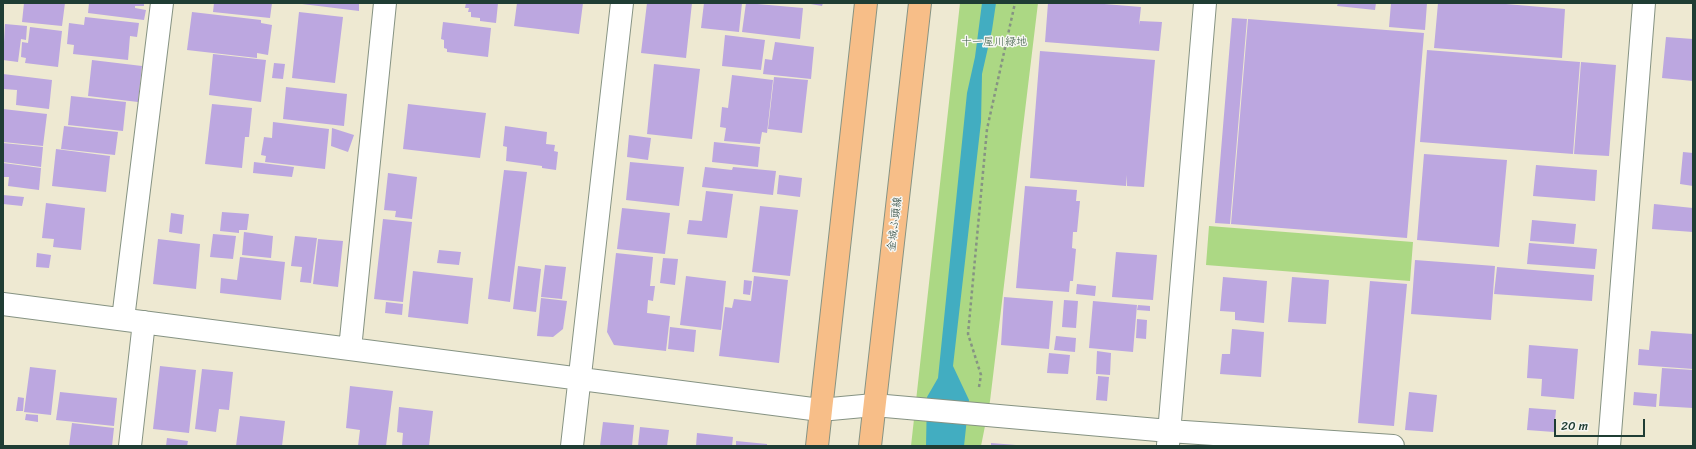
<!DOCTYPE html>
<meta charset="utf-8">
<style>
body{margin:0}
#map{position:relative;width:1696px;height:449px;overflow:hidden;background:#eee9d2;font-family:Sriracha,sans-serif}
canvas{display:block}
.frame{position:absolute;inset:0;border:4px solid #1f3d34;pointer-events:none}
.scale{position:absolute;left:1554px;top:419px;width:91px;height:18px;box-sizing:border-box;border:2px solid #1f3d34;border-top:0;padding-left:5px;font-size:12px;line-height:14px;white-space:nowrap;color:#1f3d34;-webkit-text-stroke:3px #f6f6f2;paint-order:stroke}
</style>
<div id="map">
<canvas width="1696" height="449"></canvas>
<div class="frame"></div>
<div class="scale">20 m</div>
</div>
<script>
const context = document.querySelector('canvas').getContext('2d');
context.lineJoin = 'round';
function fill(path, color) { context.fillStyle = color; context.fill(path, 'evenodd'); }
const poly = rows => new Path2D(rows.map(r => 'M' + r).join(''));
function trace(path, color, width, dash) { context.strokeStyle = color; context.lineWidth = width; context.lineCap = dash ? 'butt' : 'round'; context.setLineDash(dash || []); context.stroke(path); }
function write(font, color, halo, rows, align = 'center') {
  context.font = font + ' Sriracha,"Klee One",sans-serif'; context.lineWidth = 3; context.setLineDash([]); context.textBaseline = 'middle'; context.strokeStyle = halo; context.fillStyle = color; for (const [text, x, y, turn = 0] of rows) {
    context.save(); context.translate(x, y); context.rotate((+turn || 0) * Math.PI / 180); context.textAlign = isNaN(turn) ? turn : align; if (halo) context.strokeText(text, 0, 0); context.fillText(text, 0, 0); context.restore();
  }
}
fill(poly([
 [960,3,1038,3,990,401,981,446,911,446],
 [1209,226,1413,242,1410,281,1206,265]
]), '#acd884');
fill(poly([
 [982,3,996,3,992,30,982,74,981,122,953,366,969,400,964,446,926,446,927,397,938,378,967,93,975,57]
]), '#42adc1');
fill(poly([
 [24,3,65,3,62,26,22,22],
 [89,3,144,3,144,6,135,6,135,8,146,10,144,20,88,13],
 [214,3,272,3,270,18,213,12],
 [294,3,359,3,359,11],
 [466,3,498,3,496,23,480,21,480,18,471,17,471,12,468,12,469,8,465,8],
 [517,3,583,3,579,34,514,26],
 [647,3,692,3,686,58,641,53],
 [704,3,742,3,739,32,701,28],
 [746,3,803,8,800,39,742,32],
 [805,3,823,3,822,6],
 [1048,3,1092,3,1141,7,1139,25,1140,21,1162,22,1159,51,1045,42],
 [1338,3,1376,3,1375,10,1337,6],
 [1391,3,1427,3,1425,30,1389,27],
 [1438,3,1494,3,1565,9,1562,58,1434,48],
 [192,12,261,20,261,23,272,25,268,55,257,53,257,58,187,50],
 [299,12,343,17,335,83,292,78],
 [85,17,139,23,137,37,130,36,128,60,73,54,74,45,67,44,69,23,84,25],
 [1232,18,1247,19,1230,224,1215,223],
 [1248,19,1424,33,1407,238,1231,224],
 [443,22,491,28,488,57,447,52,447,49,444,48,444,40,441,39],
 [5,24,27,26,26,40,21,39,18,62,3,60],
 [30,27,62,31,58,67,25,63,26,58,21,57,22,42,28,43],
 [725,35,765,40,761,70,722,66],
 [1666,37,1693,39,1693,81,1662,78],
 [775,42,814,47,811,79,763,74,765,59,772,60],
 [1427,50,1580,62,1573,154,1420,142],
 [1040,51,1155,60,1144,187,1127,186,1127,175,1126,186,1030,178],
 [213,54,266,60,261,102,209,95],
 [92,60,142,66,138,102,88,96],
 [1581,62,1616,65,1609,156,1574,154],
 [274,63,285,64,283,79,272,78],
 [654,64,700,69,692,139,647,134],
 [3,74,52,80,49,109,16,105,17,90,3,89],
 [732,75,773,80,767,133,762,132,760,144,724,141,726,128,720,127,722,107,728,108],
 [774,77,808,80,802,133,768,129],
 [286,87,347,94,344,126,283,119],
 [71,96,126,102,123,131,68,125],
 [212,104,252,108,249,137,245,137,242,168,205,164],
 [408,104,486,113,480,158,403,149],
 [3,109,47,114,43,146,3,142],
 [273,122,329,129,325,169,265,162,266,156,261,155,264,137,272,138],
 [64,126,118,132,115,155,61,149],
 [505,126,547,132,546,144,555,145,554,151,558,152,556,170,542,168,542,166,506,161,507,147,503,146],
 [332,128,354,135,348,152,331,146],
 [629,135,651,138,648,160,627,157],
 [714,142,760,147,758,167,712,162],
 [3,143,43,147,41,167,3,162],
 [56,149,110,156,106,192,52,186],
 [1683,152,1693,153,1693,186,1680,184],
 [1424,154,1507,160,1499,247,1417,240],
 [254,162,294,167,292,177,253,173],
 [630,162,684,167,679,206,626,200],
 [3,163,41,168,39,190,8,186,9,177,3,177],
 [1536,165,1597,170,1595,201,1533,196],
 [705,167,732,170,733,167,776,171,773,195,702,187],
 [504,170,527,172,510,302,488,299],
 [388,173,417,177,412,219,395,217,396,211,384,210],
 [779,175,802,178,800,197,777,194],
 [1025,186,1077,190,1076,201,1080,201,1077,232,1073,232,1072,248,1076,249,1073,281,1070,281,1069,292,1016,288],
 [706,191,733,194,727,238,687,234,689,220,702,221],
 [3,195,24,197,22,206,3,204],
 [46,203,85,208,81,250,53,247,54,239,42,238],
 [1654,204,1693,208,1693,232,1652,229],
 [760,206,798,210,790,276,752,272],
 [622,208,670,213,665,254,617,249],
 [222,212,249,214,247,230,239,230,239,233,220,231],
 [171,213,184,215,182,234,169,232],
 [383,219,412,222,403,302,374,299],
 [1532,220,1576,224,1574,244,1530,241],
 [244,232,273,236,271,258,242,255],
 [213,234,236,236,233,259,210,257],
 [295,236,317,238,311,283,300,282,302,267,291,266],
 [158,239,200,244,196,289,153,284],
 [318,239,343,241,338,287,313,284],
 [1529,243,1597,249,1595,269,1527,264],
 [439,250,461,252,459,265,437,263],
 [1116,252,1157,255,1153,300,1112,297],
 [37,253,51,255,49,268,36,267],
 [616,253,653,257,650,286,655,286,653,301,648,300,647,313,670,316,666,351,614,345,607,332],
 [240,257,285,262,281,300,220,293,221,278,237,280],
 [663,258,678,259,675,285,660,283],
 [1415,260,1495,266,1491,320,1411,314],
 [545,265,566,267,562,299,541,297],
 [518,266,541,269,536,312,513,309],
 [1497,267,1594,275,1592,301,1494,294],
 [413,271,473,278,468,324,408,317],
 [686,276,726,281,721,330,680,325],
 [754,276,788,280,779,363,719,356,725,307,732,308,734,299,751,301],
 [1223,277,1267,281,1264,323,1235,320,1235,312,1220,311],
 [1292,277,1329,280,1326,324,1288,322],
 [744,280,752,281,750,295,743,294],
 [1370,281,1407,284,1394,426,1358,423],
 [1077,284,1096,286,1095,296,1076,294],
 [1004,297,1053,301,1049,349,1001,345],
 [541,298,567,301,563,329,553,337,537,336],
 [1064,300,1078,301,1076,328,1062,327],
 [1093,301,1137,305,1133,352,1089,348],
 [386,302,403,304,402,315,385,313],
 [1138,305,1150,306,1150,311,1137,310],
 [1137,319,1147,320,1146,339,1136,338],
 [670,327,696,330,694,352,668,349],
 [1232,329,1264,332,1261,377,1220,374,1222,354,1230,354],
 [1651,331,1693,334,1693,369,1638,365,1639,349,1649,350],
 [1056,336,1076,338,1075,352,1054,350],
 [1529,345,1578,349,1574,399,1541,396,1542,379,1527,378],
 [1097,351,1111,353,1110,375,1096,374],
 [1049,353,1070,355,1068,374,1047,373],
 [160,366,196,370,189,433,153,429],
 [30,367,56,370,51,415,24,412],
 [1662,368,1693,370,1693,408,1659,406],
 [202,369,233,372,229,410,219,409,216,432,195,429],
 [1098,376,1109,377,1107,401,1096,400],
 [350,386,393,391,386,446,358,446,360,430,346,428],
 [60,392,117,398,114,426,56,420],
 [1409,392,1437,395,1433,432,1405,430],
 [1634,392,1657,394,1656,407,1633,405],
 [18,397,24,398,23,411,16,411],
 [399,407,433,411,429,446,402,446,403,433,397,432],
 [1529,408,1556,410,1554,432,1527,430],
 [26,414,38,415,38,422,25,420],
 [240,416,285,421,282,446,236,446],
 [603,422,634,425,632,446,600,446],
 [72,423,114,428,112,446,69,446],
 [640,427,669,430,667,446,638,446],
 [697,433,733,437,732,446,696,446],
 [167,438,188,441,187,446,166,446],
 [736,441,767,444,767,446,736,446],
 [991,443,1016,445,1016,446,991,446]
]), '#bca7e0');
const minor = poly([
 [3,304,820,410,874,405,1169,431,1393,446],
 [123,319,162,3],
 [350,349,385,3],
 [1168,445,1205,3],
 [130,446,144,322],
 [572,446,622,3],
 [1609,446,1644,3]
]);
const major = poly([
 [817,446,866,3],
 [870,446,920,3]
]);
trace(minor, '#869383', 24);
trace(major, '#869383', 24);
trace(poly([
 [979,387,981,375,968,334,987,129,1015,3]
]), '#869383', 2.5, [3, 3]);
trace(minor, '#fff', 22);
trace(major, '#f7be88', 22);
write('11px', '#3b5c44', '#f6f6f2', [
 ["十一屋川緑地",994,42]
]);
write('11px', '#1f3d34', '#f6f6f2', [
 ["金城ふ頭線",895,224,-83]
]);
</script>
